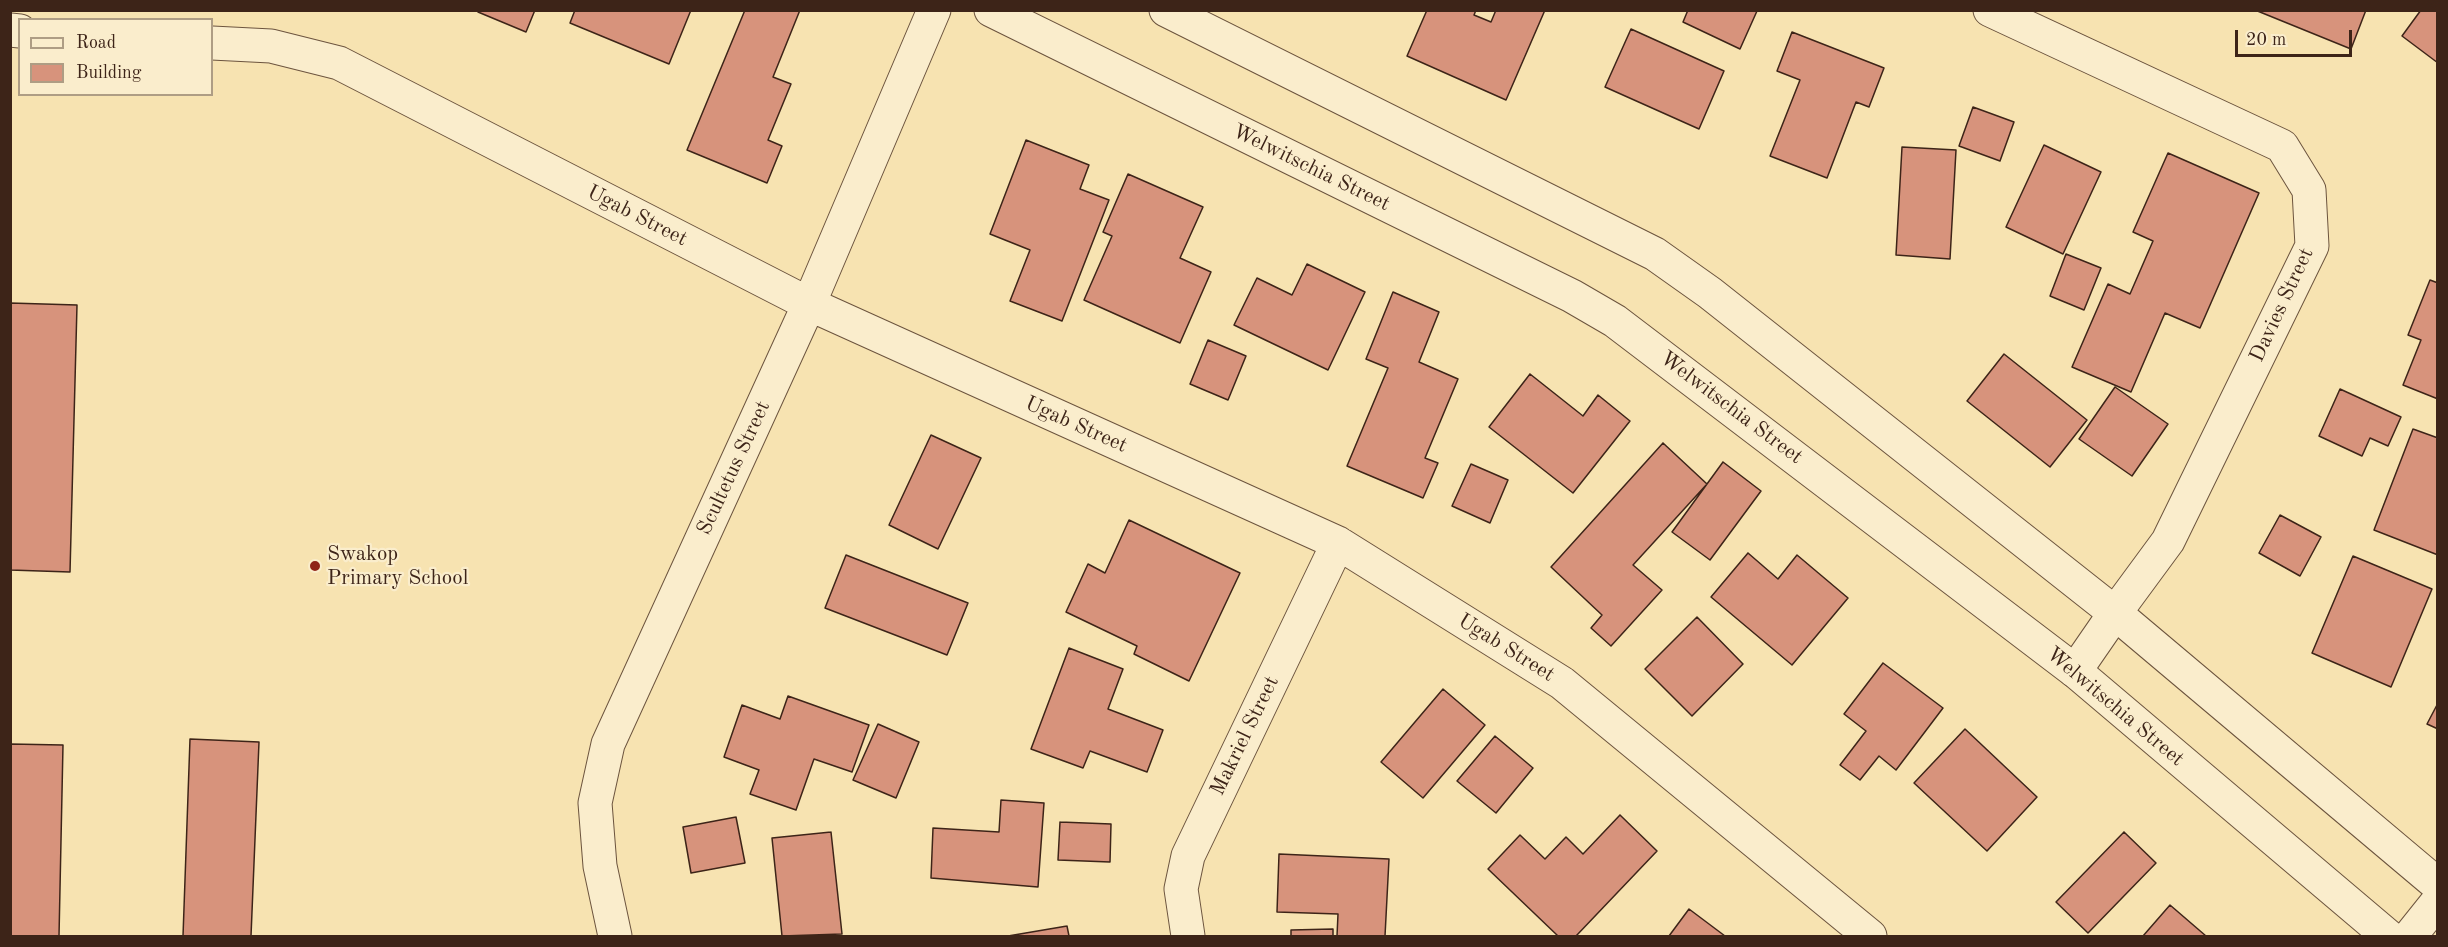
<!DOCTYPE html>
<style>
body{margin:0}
#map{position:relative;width:2448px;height:947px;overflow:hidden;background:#f7e3b1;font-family:"Old Standard TT",serif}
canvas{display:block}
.frame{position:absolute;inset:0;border:12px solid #3d2418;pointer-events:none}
.legend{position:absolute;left:18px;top:18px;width:195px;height:78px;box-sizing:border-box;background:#faedcc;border:2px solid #ae9d84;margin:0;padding:8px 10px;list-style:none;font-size:18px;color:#3d2418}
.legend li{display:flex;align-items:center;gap:12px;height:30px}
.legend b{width:30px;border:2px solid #ae9d84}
.scale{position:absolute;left:2235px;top:30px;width:117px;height:27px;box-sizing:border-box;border:3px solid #3d2418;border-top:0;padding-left:8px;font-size:18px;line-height:21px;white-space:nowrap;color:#3d2418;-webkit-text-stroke:4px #faedcc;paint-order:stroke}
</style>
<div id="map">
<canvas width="2448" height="947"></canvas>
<div class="frame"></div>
<ul class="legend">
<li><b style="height:8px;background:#faedcc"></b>Road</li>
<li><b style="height:16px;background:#d7937c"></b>Building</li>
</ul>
<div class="scale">20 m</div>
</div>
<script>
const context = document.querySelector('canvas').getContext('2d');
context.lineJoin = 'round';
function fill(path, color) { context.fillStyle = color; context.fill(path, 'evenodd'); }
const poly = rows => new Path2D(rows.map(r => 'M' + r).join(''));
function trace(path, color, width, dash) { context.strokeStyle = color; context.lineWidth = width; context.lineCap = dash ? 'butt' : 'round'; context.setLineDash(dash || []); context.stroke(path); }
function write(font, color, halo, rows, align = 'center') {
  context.font = font + ' "Old Standard TT",serif'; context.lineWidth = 4.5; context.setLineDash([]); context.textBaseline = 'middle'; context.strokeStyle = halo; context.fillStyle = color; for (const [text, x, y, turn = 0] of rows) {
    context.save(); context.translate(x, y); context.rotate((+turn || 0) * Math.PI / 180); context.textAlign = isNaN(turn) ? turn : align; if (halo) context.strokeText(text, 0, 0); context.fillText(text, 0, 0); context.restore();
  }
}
const building = poly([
 [478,10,535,10,526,32,478,12,478,10],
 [575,10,691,10,669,64,570,23,575,10],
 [745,10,800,10,773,77,791,84,768,140,782,146,767,183,687,150,745,10],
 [1427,10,1476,10,1474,15,1491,22,1496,10,1545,10,1506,100,1407,56,1427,10],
 [1688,10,1757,10,1757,11,1740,49,1683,22,1688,10],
 [2255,10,2366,10,2351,49,2255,10],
 [2421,10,2438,10,2438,63,2402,36,2421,10],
 [1631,29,1724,71,1699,129,1605,87,1631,29],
 [1792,32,1884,68,1869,107,1856,102,1827,178,1770,156,1800,80,1777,71,1792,32],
 [1973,107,2014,122,2000,161,1959,146,1973,107],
 [1026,140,1089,165,1080,189,1109,200,1062,321,1010,301,1030,250,990,234,1026,140],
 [2044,145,2101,172,2063,254,2006,227,2044,145],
 [1902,147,1956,150,1950,259,1896,255,1902,147],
 [2168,153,2259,193,2200,328,2165,313,2131,392,2072,367,2108,284,2130,294,2153,241,2133,232,2168,153],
 [1128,174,1203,207,1180,258,1211,272,1180,343,1084,300,1112,236,1103,232,1128,174],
 [2066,254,2101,268,2084,310,2050,296,2066,254],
 [1307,264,1365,292,1328,370,1234,325,1257,278,1292,295,1307,264],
 [2430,280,2438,283,2438,399,2403,385,2421,340,2408,335,2430,280],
 [1393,292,1439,312,1419,362,1458,379,1425,458,1438,463,1423,498,1347,466,1388,368,1366,359,1393,292],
 [10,303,77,305,70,572,10,570,10,303],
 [1208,340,1246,356,1228,400,1190,384,1208,340],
 [2004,354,2087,420,2050,467,1967,401,2004,354],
 [1530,374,1583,416,1598,395,1630,421,1573,493,1489,427,1530,374],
 [2115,387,2168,424,2132,476,2079,439,2115,387],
 [2340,389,2401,417,2388,446,2370,438,2362,456,2319,436,2340,389],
 [2413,429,2438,438,2438,555,2374,530,2413,429],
 [931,435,981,458,938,549,889,525,931,435],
 [1663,443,1707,484,1633,565,1662,590,1611,646,1591,628,1602,615,1551,567,1663,443],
 [1723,462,1761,491,1710,560,1672,532,1723,462],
 [1471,464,1508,480,1490,523,1452,506,1471,464],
 [2280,515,2321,537,2300,576,2259,553,2280,515],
 [1129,520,1240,573,1189,681,1134,654,1137,646,1066,612,1088,564,1105,573,1129,520],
 [1748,553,1778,579,1797,555,1848,598,1792,665,1711,597,1748,553],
 [846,555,968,603,947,655,825,608,846,555],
 [2353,556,2432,589,2391,687,2312,653,2353,556],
 [1697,617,1743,664,1692,716,1645,669,1697,617],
 [1069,648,1123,669,1108,709,1163,730,1147,772,1090,751,1083,768,1031,749,1069,648],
 [1883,663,1943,708,1896,770,1879,756,1860,780,1840,765,1866,731,1844,714,1883,663],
 [1443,689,1485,725,1423,798,1381,762,1443,689],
 [788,696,869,725,852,772,814,759,796,810,750,794,759,770,724,757,742,705,780,719,788,696],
 [2438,703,2438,729,2427,724,2438,703],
 [878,724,919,742,896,798,853,780,878,724],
 [1965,729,2037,797,1987,851,1914,783,1965,729],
 [1495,736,1533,768,1496,813,1457,781,1495,736],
 [190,739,259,742,251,936,183,936,190,739],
 [10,744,63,745,59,936,10,936,10,744],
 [1001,800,1044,803,1038,887,931,878,933,828,999,832,1001,800],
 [1620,815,1657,851,1576,936,1558,936,1488,869,1520,835,1545,859,1566,837,1583,854,1620,815],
 [736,817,745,863,691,873,683,827,736,817],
 [1060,822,1111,824,1110,862,1058,860,1060,822],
 [831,832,842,934,782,936,772,838,831,832],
 [2124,832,2156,863,2088,933,2056,902,2124,832],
 [1279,854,1389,859,1385,936,1337,936,1338,914,1277,912,1279,854],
 [2170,905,2206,936,2143,936,2170,905],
 [1689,909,1725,936,1669,936,1689,909],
 [1067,926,1069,936,1008,936,1067,926],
 [1333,929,1333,936,1291,936,1291,930,1333,929]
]);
fill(building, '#d7937c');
trace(building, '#3d2418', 1.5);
const minor = poly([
 [1990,10,2282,146,2309,190,2312,246,2168,541,2115,613,2075,671],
 [10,30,20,31],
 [212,43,271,46,339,63,809,304,1338,543,1562,683,1870,936],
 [615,936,600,866,595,803,608,744,809,304,934,10],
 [1188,936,1181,889,1188,856,1338,543],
 [2410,936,2438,901]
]);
const tertiary = poly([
 [991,10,1572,296,1615,321,2075,671,2388,936],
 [1166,10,1655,254,1710,293,2115,613,2438,885]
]);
trace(minor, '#6c543e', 35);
trace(tertiary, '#6c543e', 35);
trace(minor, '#faedcc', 33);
trace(tertiary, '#faedcc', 33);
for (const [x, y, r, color] of [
 [315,566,6,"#8f2418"]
]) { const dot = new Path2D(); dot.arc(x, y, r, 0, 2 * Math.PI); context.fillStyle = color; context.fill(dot); trace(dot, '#faedcc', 2); }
write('21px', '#3d2418', '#faedcc', [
 ["Welwitschia Street",1311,168,26],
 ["Ugab Street",637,216,27],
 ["Davies Street",2282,305,-65],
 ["Welwitschia Street",1731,408,37],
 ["Ugab Street",1076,425,24],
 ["Scultetus Street",734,468,-65],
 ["Ugab Street",1506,648,32],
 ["Welwitschia Street",2115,707,40],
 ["Makriel Street",1245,736,-64]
]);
write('21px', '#3d2418', '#faedcc', [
 ["Swakop",327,554],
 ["Primary School",327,578]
], 'left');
</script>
